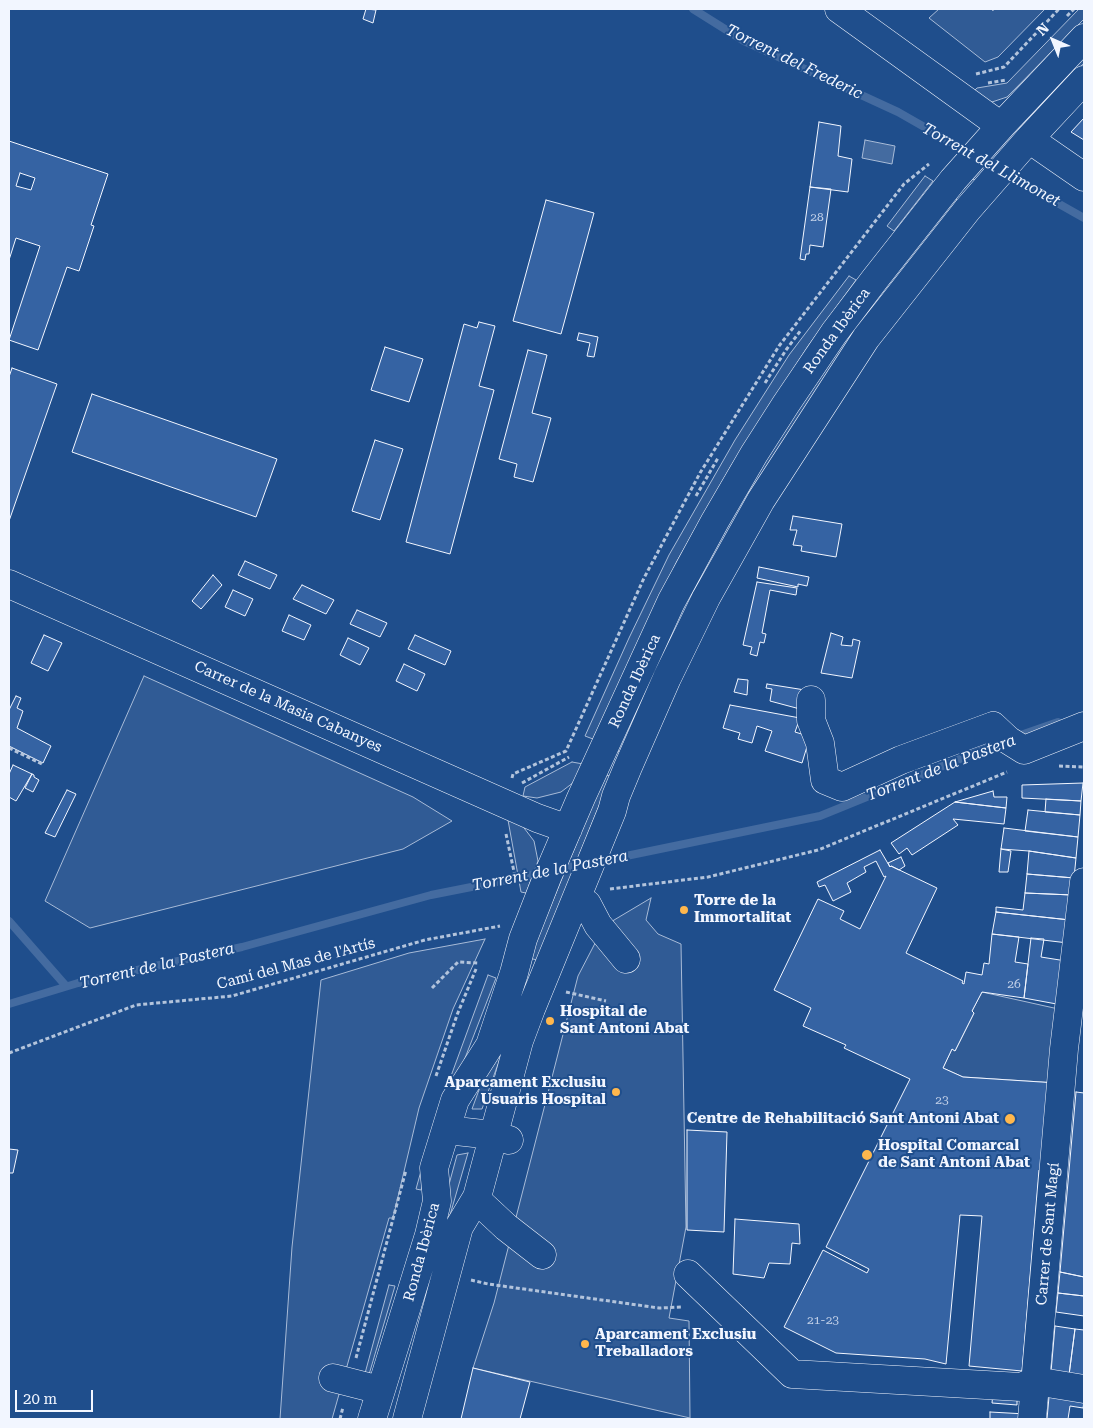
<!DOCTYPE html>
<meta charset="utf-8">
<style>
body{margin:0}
#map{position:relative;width:1093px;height:1428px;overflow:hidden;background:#1f4e8c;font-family:"Roboto Serif",serif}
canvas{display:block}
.frame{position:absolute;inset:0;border:10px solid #f2f6ff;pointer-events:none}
.north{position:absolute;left:1028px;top:15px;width:50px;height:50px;-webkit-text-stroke:4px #1f4e8c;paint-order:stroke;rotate:316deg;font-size:14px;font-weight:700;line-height:20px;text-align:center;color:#f2f6ff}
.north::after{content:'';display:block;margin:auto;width:18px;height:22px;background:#f2f6ff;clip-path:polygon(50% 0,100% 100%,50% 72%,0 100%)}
.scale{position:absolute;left:15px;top:1390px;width:78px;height:22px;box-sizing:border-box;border:2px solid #f2f6ff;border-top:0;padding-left:6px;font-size:15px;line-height:18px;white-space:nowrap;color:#f2f6ff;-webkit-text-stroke:4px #1f4e8c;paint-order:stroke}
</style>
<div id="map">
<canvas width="1093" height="1428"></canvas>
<div class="frame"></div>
<div class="north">N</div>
<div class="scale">20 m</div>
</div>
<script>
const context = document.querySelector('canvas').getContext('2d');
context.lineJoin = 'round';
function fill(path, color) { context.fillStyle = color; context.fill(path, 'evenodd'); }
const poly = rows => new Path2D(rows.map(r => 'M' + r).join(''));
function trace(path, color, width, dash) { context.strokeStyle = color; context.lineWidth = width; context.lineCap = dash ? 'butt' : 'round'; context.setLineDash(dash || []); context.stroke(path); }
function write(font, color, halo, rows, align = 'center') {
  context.font = font + ' "Roboto Serif",serif'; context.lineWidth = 4; context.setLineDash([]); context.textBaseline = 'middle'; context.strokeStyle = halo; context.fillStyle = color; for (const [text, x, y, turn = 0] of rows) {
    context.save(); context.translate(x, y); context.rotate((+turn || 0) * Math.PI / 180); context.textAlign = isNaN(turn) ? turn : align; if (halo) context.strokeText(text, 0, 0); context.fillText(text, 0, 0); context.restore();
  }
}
const built = poly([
 [939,9,992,9,993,11,993,9,1045,9,998,57,985,62,929,18,939,9],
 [1079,9,1084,9,1084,19,1007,97,989,103,973,92,977,88,1007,83,1079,9],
 [1084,55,1084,63,975,180,970,178,1084,55],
 [925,176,933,181,894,231,887,226,925,176],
 [955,198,958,201,620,752,615,750,673,626,757,473,819,374,955,198],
 [849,276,856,280,808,346,731,466,677,561,593,739,585,736,629,638,669,555,735,440,789,355,849,276],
 [144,676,413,797,452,821,403,849,90,928,45,901,144,676],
 [572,762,583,764,574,782,561,792,537,798,523,796,525,787,572,762],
 [605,775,611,776,537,960,529,958,605,775],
 [508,820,521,824,534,841,538,861,526,893,521,892,508,820],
 [651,898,646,920,658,934,681,944,686,1227,669,1318,689,1321,690,1418,473,1368,494,1303,578,976,604,926,651,898],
 [485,939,453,1009,419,1108,393,1218,389,1218,332,1419,280,1419,292,1247,321,980,409,953,485,939],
 [488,975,496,978,441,1120,421,1190,416,1189,436,1117,488,975],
 [517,986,525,988,482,1109,472,1109,517,986],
 [982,992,1063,1010,1057,1083,963,1077,943,1068,952,1049,955,1051,974,1013,972,1011,982,992],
 [468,1153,437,1260,429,1258,457,1155,468,1153],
 [389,1285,395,1286,368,1378,364,1377,389,1285]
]);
fill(built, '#305b95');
trace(built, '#a8bbd7', 1);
const water = poly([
 [865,140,895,146,892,164,862,158,865,140]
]);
fill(water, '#446ba0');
trace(water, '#a8bbd7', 1);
trace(poly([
 [693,9,744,41,898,112,996,168],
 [1006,174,1084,218],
 [1015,737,1058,722],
 [597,862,820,816,1002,742],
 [558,870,584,864],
 [9,921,66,986],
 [9,1004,78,983,242,947,431,895,542,873]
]), '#446ba0', 8);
const building = poly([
 [366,9,376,10,373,23,363,19,366,9],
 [1084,118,1084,140,1071,132,1084,118],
 [819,122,841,126,838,156,852,159,848,192,810,187,819,122],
 [9,141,108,174,91,225,94,226,79,271,67,267,38,350,9,340,40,246,16,238,9,260,9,141],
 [20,173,35,178,31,190,16,186,20,173],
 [810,187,831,189,823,247,810,245,809,254,806,254,805,260,800,259,810,187],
 [546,200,594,213,561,334,513,321,546,200],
 [479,322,495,326,479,386,494,390,450,554,406,542,464,324,477,328,479,322],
 [579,333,598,337,594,357,587,356,590,343,577,340,579,333],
 [385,347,423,359,409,402,371,390,385,347],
 [528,350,547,355,532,413,551,418,533,482,514,477,517,464,499,459,528,350],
 [12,368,57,384,9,521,9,377,12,368],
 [92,394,277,459,256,517,72,452,92,394],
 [375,440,403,449,380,520,352,511,375,440],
 [793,516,842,524,836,557,801,551,802,546,793,545,797,530,790,530,793,516],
 [245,561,277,575,270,589,238,575,245,561],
 [759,567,809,577,807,586,798,584,798,587,757,578,759,567],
 [213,575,222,585,201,609,192,601,213,575],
 [757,582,797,588,796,595,770,590,762,633,766,634,764,643,760,642,757,656,750,654,752,647,743,645,757,582],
 [302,585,334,600,326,614,293,599,302,585],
 [233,590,253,599,245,616,225,607,233,590],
 [357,610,387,623,380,637,350,624,357,610],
 [289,615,311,625,304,640,282,631,289,615],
 [831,633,843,637,841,645,852,646,853,639,860,641,852,678,821,673,831,633],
 [44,635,62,643,48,671,31,663,44,635],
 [415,635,451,651,445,665,408,649,415,635],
 [348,638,369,648,360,665,340,655,348,638],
 [404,664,425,674,417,691,396,681,404,664],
 [738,679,748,680,747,695,734,692,738,679],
 [767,684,805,690,800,709,770,701,772,689,766,688,767,684],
 [16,696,21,698,17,708,23,711,17,728,51,746,43,763,9,746,9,710,16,696],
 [730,705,800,718,795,732,808,736,809,740,802,763,765,751,772,731,757,726,752,743,738,739,740,733,723,728,730,705],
 [13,765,32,774,16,801,9,797,9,774,13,765],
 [32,774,34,775,34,777,39,780,33,792,25,788,32,774],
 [1083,783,1081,801,1022,798,1022,785,1083,783],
 [67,790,76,794,55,837,45,833,67,790],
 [993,791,994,797,1007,797,1006,808,955,802,993,791],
 [1046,799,1081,801,1080,815,1045,812,1046,799],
 [955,802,1006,808,1004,824,953,819,958,825,912,855,907,848,899,854,891,843,955,802],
 [1028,810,1080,815,1078,837,1025,831,1028,810],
 [1004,828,1078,837,1076,858,1029,851,1001,849,1004,828],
 [1001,849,1011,851,1008,872,999,872,1001,849],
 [880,850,890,867,891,866,937,888,906,953,963,981,962,983,964,984,966,972,982,975,984,963,989,964,992,934,1019,937,1015,962,1028,964,1024,998,982,992,972,1011,974,1013,955,1051,952,1049,943,1068,963,1077,1057,1083,1042,1170,1039,1170,1022,1371,969,1366,982,1216,960,1215,946,1364,925,1359,836,1353,784,1327,823,1250,867,1273,869,1269,826,1247,910,1079,844,1048,846,1045,803,1026,811,1008,774,990,818,899,844,911,840,919,860,929,886,876,884,877,876,861,864,867,866,872,847,883,851,892,833,901,825,885,819,887,817,882,880,850],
 [1029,851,1076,858,1074,878,1027,874,1029,851],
 [901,857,905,866,899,870,891,866,890,867,888,863,901,857],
 [1027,874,1074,878,1072,895,1025,893,1027,874],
 [1025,893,1072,895,1070,920,996,912,996,907,1023,910,1025,893],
 [996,912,1070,920,1068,943,992,934,996,912],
 [1031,938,1044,939,1041,957,1066,961,1062,1005,1024,998,1031,938],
 [1076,1092,1084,1093,1084,1277,1060,1272,1076,1092],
 [687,1130,727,1132,724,1232,687,1230,687,1130],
 [9,1149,18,1150,13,1173,9,1173,9,1149],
 [735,1219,799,1224,800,1244,792,1243,790,1264,769,1263,764,1278,733,1274,735,1219],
 [1060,1272,1084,1277,1084,1296,1058,1293,1060,1272],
 [1058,1293,1084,1296,1084,1316,1056,1312,1058,1293],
 [1055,1326,1075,1329,1069,1375,1051,1372,1055,1326],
 [1075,1329,1084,1330,1084,1377,1069,1375,1075,1329],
 [473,1368,530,1382,520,1419,461,1419,473,1368],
 [993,1392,1017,1394,1017,1405,992,1403,993,1392],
 [1049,1397,1084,1402,1083,1408,1070,1406,1068,1419,1047,1419,1049,1397],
 [990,1412,1026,1414,1025,1419,990,1419,990,1412]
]);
fill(building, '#3563a3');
trace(building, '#f2f6ff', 1);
const minor = poly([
 [839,9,1001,126],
 [1029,139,1084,177],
 [9,584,537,818,568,829],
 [811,700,811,720,820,743,825,780,842,787,901,760,993,726,1008,740,1024,750,1084,726],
 [587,904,598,925,626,959],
 [447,1130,492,1135,509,1140],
 [476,1199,506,1227,542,1255],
 [688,1274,792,1374,1021,1387,1035,1381,1084,1389],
 [333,1378,380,1390],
 [372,1419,429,1235,437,1201,434,1168,455,1100,490,1045,514,973,523,939,548,875,581,798,671,602,715,521,754,454,786,404,834,333,875,279,953,180,1001,126,1084,38],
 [407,1419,459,1227,477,1197,519,1041,531,1009,612,811,616,796,628,767,667,678,706,598,761,500,866,338,967,210,1029,139,1084,80],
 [1032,1419,1064,1049,1084,882]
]);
trace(minor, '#f2f6ff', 29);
trace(poly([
 [1067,16,1074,9],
 [976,74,1004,67,1059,9],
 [988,83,1006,80],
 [765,383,786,350,801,330],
 [696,496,718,458],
 [9,748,44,765],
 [1059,766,1084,767],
 [512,778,513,774,566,751,644,578,700,473,779,346,904,184,929,164],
 [522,783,569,757],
 [506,834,516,881],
 [610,889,708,877,818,850,1007,772],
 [432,988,458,962,478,963],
 [566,992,606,1001],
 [9,1053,136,1005,232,996,425,940,500,926],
 [436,1076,457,1015,476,969],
 [471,1280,488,1284,659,1308,683,1307],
 [356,1358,406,1170],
 [340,1419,343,1407]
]), '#b3c4dc', 3, [4, 2.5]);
trace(minor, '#1f4e8c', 28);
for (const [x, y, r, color] of [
 [684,910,5,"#ffb74d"],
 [550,1021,5,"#ffb74d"],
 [616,1092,5,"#ffb74d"],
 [1010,1119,6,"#ffb74d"],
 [867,1155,6,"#ffb74d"],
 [585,1344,5,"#ffb74d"]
]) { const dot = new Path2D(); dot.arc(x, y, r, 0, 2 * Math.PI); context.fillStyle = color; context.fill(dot); trace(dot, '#1f4e8c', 2); }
write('12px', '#c3d1e8', null, [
 ["28",817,217],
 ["26",1014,984],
 ["23",942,1100],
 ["21-23",823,1320]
]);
write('15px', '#f2f6ff', '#1f4e8c', [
 ["Ronda Ibèrica",837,331,-54],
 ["Ronda Ibèrica",635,681,-65],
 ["Carrer de la Masia Cabanyes",288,707,24],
 ["Camí del Mas de l'Artís",296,964,-15],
 ["Carrer de Sant Magí",1048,1234,-85],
 ["Ronda Ibèrica",422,1252,-75]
]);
write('bold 15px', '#f2f6ff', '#1f4e8c', [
 ["Torre de la",694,901],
 ["Immortalitat",694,918],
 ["Hospital de",560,1012],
 ["Sant Antoni Abat",560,1029],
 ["Aparcament Exclusiu",606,1083,"right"],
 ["Usuaris Hospital",606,1100,"right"],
 ["Centre de Rehabilitació Sant Antoni Abat",999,1119,"right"],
 ["Hospital Comarcal",878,1146],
 ["de Sant Antoni Abat",878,1163],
 ["Aparcament Exclusiu",595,1335],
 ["Treballadors",595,1352]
], 'left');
write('italic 16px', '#f2f6ff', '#1f4e8c', [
 ["Torrent del Frederic",794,62,26],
 ["Torrent del Llimonet",991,165,29],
 ["Torrent de la Pastera",941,768,-21],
 ["Torrent de la Pastera",550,871,-11],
 ["Torrent de la Pastera",157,966,-13]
]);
</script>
